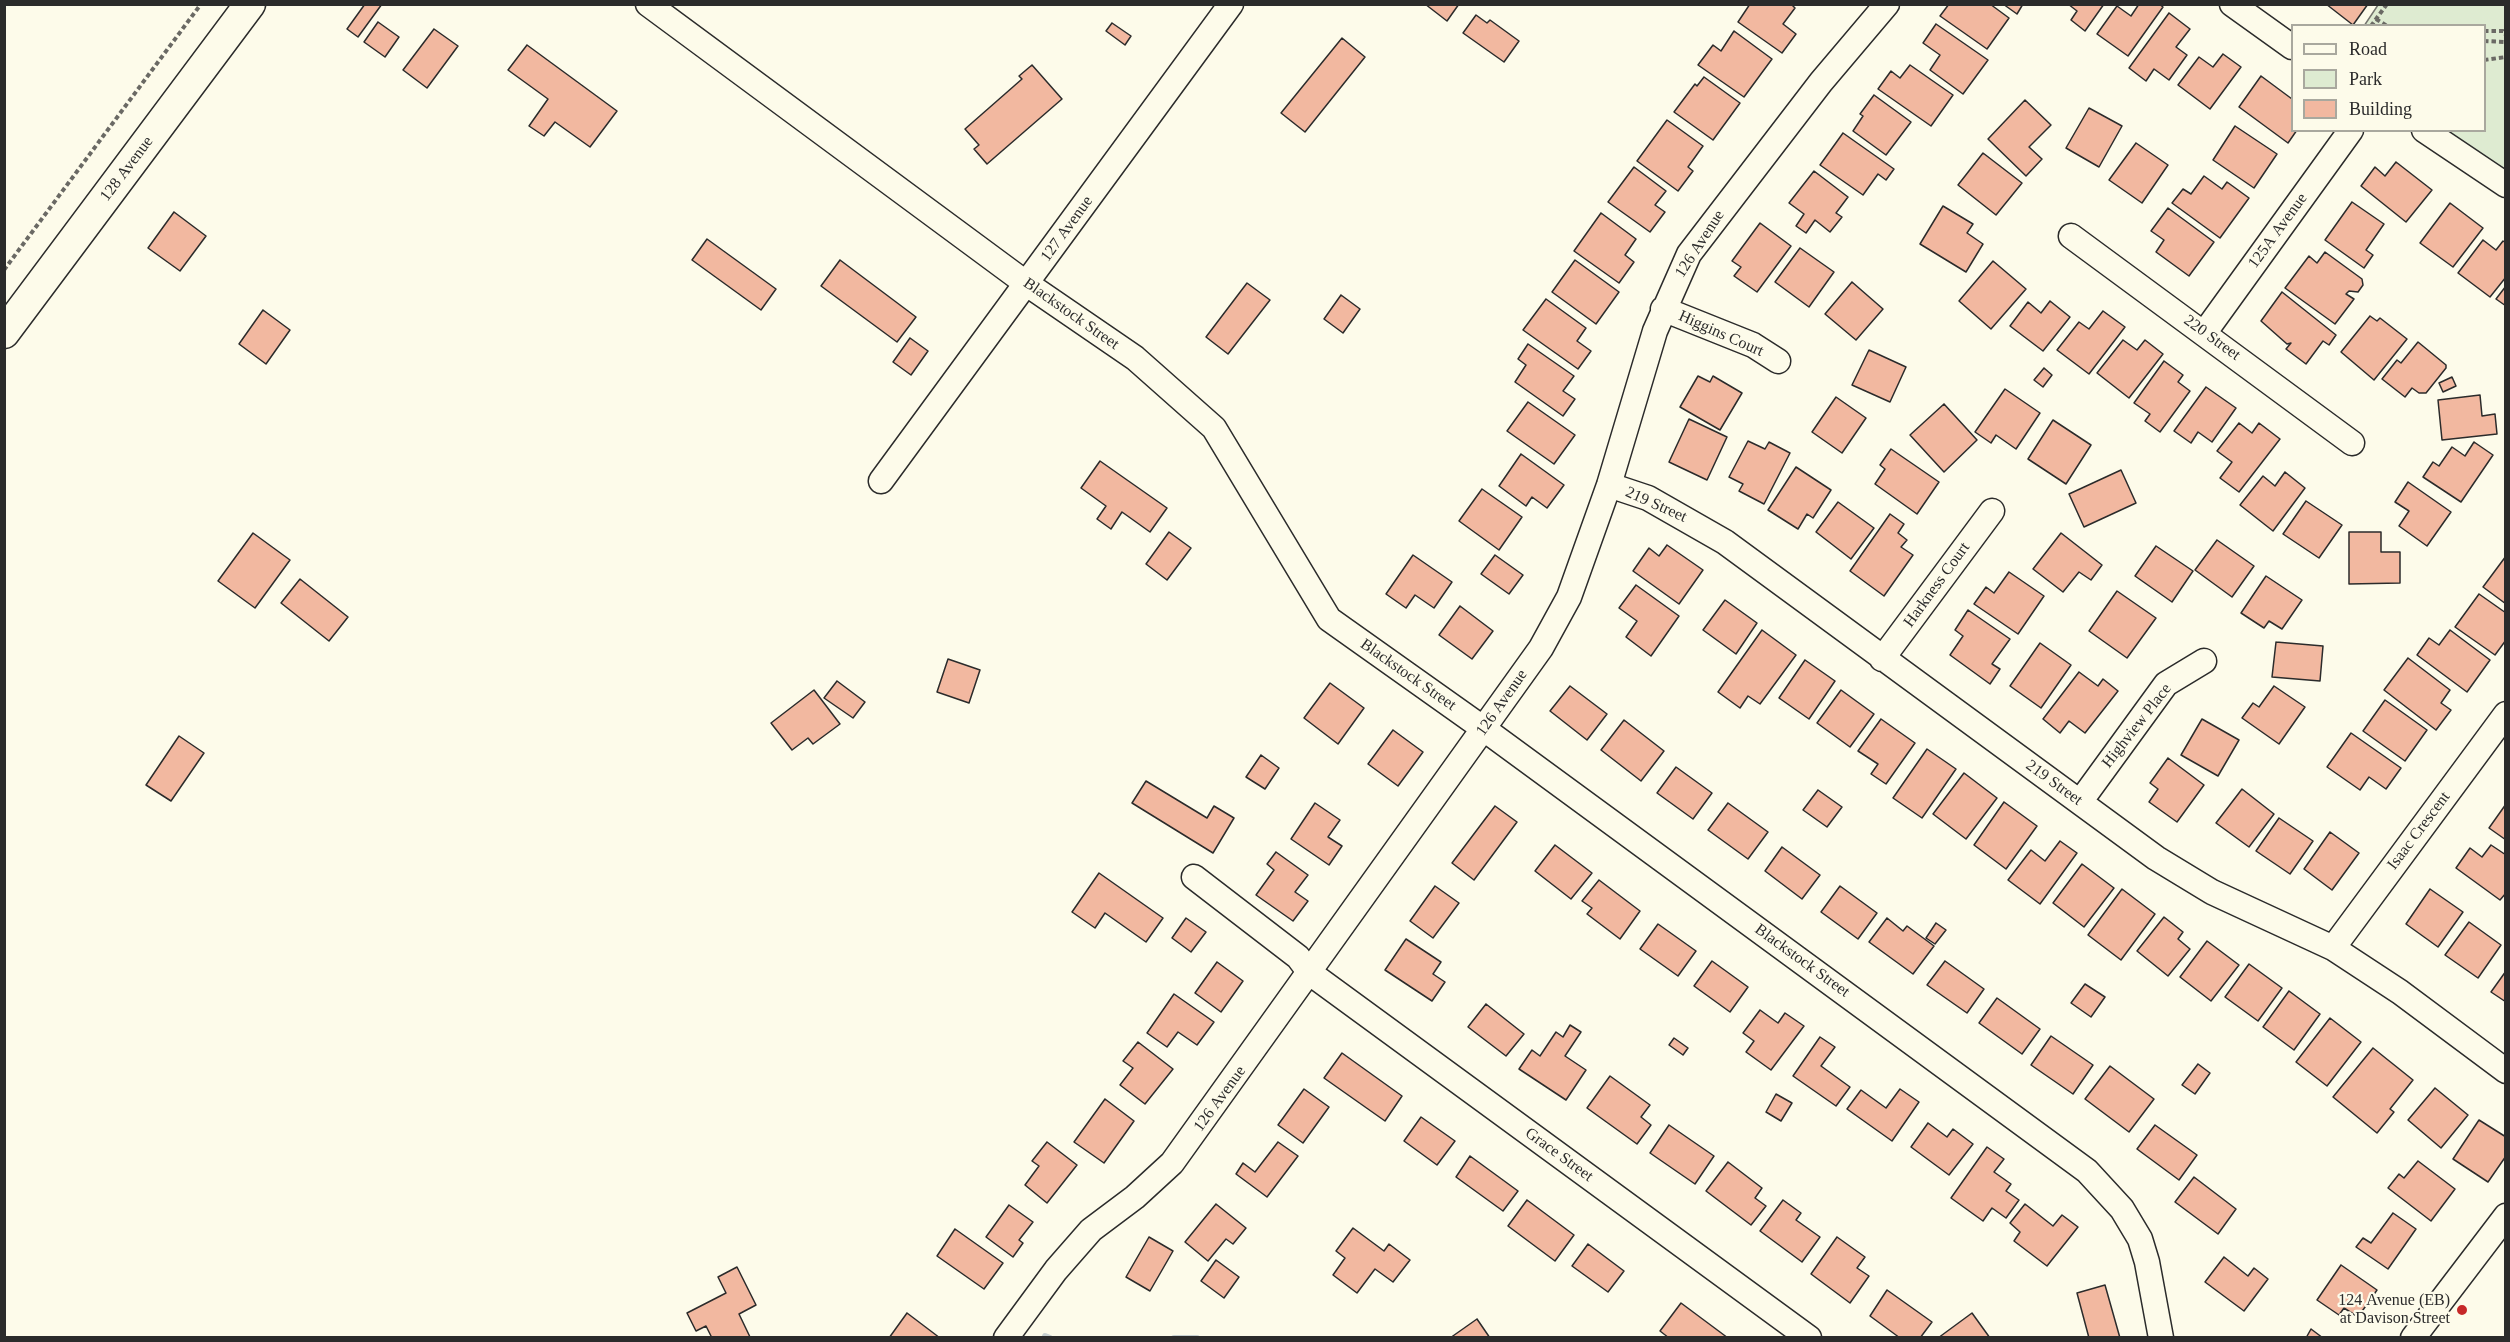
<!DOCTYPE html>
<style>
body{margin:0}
#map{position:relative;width:2510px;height:1342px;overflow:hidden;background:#fdfbea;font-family:"Times New Roman",serif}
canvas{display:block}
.frame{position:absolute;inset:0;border:6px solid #2b2b2b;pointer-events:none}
.legend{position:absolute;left:2291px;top:24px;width:195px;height:108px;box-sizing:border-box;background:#fdfbea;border:2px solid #a9a89e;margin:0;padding:8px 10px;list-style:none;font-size:18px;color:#2b2b2b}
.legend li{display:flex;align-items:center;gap:12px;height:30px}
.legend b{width:30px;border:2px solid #a9a89e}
</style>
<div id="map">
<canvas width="2510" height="1342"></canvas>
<div class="frame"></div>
<ul class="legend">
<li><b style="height:8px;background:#fdfbea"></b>Road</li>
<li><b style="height:16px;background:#deebd1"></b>Park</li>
<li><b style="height:16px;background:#f2b8a0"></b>Building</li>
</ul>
</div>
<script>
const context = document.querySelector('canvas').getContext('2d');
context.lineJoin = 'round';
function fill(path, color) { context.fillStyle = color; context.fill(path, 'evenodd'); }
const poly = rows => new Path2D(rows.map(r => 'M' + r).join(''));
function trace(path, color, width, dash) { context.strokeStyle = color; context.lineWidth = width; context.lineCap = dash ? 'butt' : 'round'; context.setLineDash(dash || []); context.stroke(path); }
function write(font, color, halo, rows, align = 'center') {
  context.font = font + ' "Times New Roman",serif'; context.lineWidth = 4.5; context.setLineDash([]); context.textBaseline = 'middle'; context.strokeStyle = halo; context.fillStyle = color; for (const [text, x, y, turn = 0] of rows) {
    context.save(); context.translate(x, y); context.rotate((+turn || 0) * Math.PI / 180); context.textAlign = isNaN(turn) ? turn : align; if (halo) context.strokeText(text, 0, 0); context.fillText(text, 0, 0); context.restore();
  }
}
const green = poly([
 [2378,5,2505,5,2505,172,2445,131,2484,130,2484,26,2364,26,2378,5]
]);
fill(green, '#deebd1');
trace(green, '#74746e', 1.5);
trace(poly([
 [1045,1336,1050,1338],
 [1174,1338,1197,1338]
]), '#c7d0d0', 6);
const building = poly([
 [365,4,382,4,358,37,347,29,365,4],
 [1425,4,1459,4,1447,21,1425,4],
 [1750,4,1791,4,1795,8,1783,24,1796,34,1782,53,1738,22,1750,4],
 [1949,4,1990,4,2009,18,1987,49,1940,16,1949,4],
 [2003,4,2023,4,2017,14,2003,4],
 [2068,4,2104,4,2085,31,2071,20,2077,11,2068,4],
 [2139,4,2159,4,2163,7,2128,56,2097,34,2117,6,2131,16,2139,4],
 [2326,4,2368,4,2353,25,2326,4],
 [2169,13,2190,29,2176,47,2187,55,2169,80,2154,69,2146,81,2129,68,2169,13],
 [1476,15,1487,23,1490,20,1519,41,1504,62,1463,33,1476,15],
 [378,22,399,37,385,57,364,42,378,22],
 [1112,23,1131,36,1125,45,1106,31,1112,23],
 [1936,24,1988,60,1963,94,1930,70,1940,55,1923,43,1936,24],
 [434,29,458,46,427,88,403,70,434,29],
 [1734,31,1772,59,1744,97,1698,65,1713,45,1721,51,1734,31],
 [1342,38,1365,57,1305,132,1281,113,1342,38],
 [527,45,617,111,590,147,555,122,544,136,529,126,548,99,508,70,527,45],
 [2223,54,2241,67,2210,109,2178,85,2199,57,2213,67,2223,54],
 [1032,65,1062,99,987,164,974,149,979,145,965,129,1022,79,1019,76,1032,65],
 [1910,65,1953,95,1931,126,1878,89,1891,71,1900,78,1910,65],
 [2261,76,2292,99,2292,130,2297,130,2288,143,2239,107,2261,76],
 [1704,77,1740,103,1713,140,1674,112,1695,84,1697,86,1704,77],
 [1874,95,1911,122,1886,155,1853,131,1863,116,1860,114,1874,95],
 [2025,100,2051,125,2029,147,2042,159,2026,176,1988,139,2025,100],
 [2089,108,2122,126,2099,167,2066,148,2089,108],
 [1667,120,1703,146,1688,167,1693,171,1678,191,1637,161,1667,120],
 [2235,126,2277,154,2254,188,2213,160,2235,126],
 [1843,133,1894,169,1886,180,1878,174,1863,195,1820,165,1843,133],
 [2136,143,2168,165,2142,203,2109,180,2136,143],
 [1983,153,2022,183,1996,215,1958,185,1983,153],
 [2396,162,2432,190,2406,222,2361,186,2375,167,2385,176,2396,162],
 [1634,167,1666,191,1655,205,1665,212,1650,232,1608,202,1634,167],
 [1814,171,1848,197,1836,213,1842,217,1830,232,1815,220,1806,233,1796,226,1804,214,1789,203,1814,171],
 [2204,176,2222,189,2227,182,2249,198,2220,238,2172,203,2183,189,2191,194,2204,176],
 [2352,202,2384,224,2366,250,2373,255,2364,268,2325,240,2352,202],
 [2450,203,2483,228,2453,267,2420,243,2450,203],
 [1943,206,1973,224,1967,233,1983,244,1966,272,1920,244,1943,206],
 [2168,208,2214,242,2189,276,2156,252,2164,240,2151,231,2168,208],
 [174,212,206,236,180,271,148,248,174,212],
 [1601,213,1636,239,1625,255,1634,262,1619,283,1574,251,1601,213],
 [1760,223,1791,246,1757,292,1734,276,1741,267,1732,261,1760,223],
 [707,239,776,289,761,310,692,260,707,239],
 [2483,240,2496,250,2503,241,2506,243,2506,277,2490,297,2458,273,2483,240],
 [1800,248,1834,272,1809,307,1775,282,1800,248],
 [2325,252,2362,279,2363,285,2358,292,2349,291,2346,294,2354,299,2335,324,2285,288,2309,256,2317,263,2325,252],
 [840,260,916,317,897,342,821,286,840,260],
 [1575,260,1619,292,1596,324,1552,292,1575,260],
 [1993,261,2026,289,1991,329,1959,301,1993,261],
 [1852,282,1883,309,1856,340,1825,314,1852,282],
 [1247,283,1270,300,1228,354,1206,337,1247,283],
 [2506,286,2506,306,2496,299,2506,286],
 [2282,292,2336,335,2329,345,2323,341,2306,364,2286,349,2291,343,2287,344,2261,321,2282,292],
 [1341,295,1360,309,1343,333,1324,319,1341,295],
 [1546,299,1586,328,1577,341,1591,351,1578,369,1523,330,1546,299],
 [2050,301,2070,317,2043,351,2010,326,2028,302,2041,313,2050,301],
 [263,310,290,330,266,364,239,344,263,310],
 [2103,311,2125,327,2089,374,2057,350,2079,322,2089,329,2103,311],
 [2370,316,2377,321,2380,318,2407,339,2374,380,2341,352,2370,316],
 [910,338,928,351,911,375,893,362,910,338],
 [2123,340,2137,350,2145,340,2163,354,2129,398,2097,373,2123,340],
 [2418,342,2446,365,2446,368,2426,393,2419,393,2412,388,2405,397,2382,379,2397,360,2401,363,2418,342],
 [1528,344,1574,376,1563,391,1575,399,1563,416,1515,382,1526,365,1518,359,1528,344],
 [1869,350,1906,367,1890,402,1852,385,1869,350],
 [2164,361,2183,375,2178,382,2190,391,2160,432,2145,421,2150,414,2134,403,2164,361],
 [2044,368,2052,375,2043,387,2034,380,2044,368],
 [1698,376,1710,382,1713,376,1742,393,1720,430,1680,407,1698,376],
 [2452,377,2456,386,2443,392,2439,383,2452,377],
 [2206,387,2236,408,2212,442,2198,432,2191,443,2174,431,2206,387],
 [2005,389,2040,413,2016,449,1996,435,1991,443,1975,432,2005,389],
 [2480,395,2482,416,2495,414,2497,434,2442,440,2438,400,2480,395],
 [1836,397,1866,418,1842,453,1812,432,1836,397],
 [1528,402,1575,435,1554,464,1507,431,1528,402],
 [1944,404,1977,440,1944,472,1910,435,1944,404],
 [1689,419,1727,437,1707,480,1669,462,1689,419],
 [2053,420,2091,445,2066,484,2028,459,2053,420],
 [2239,423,2252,433,2259,423,2280,439,2239,492,2220,478,2232,462,2217,451,2239,423],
 [1748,441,1765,449,1769,442,1790,453,1764,504,1739,491,1743,484,1729,477,1748,441],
 [2474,442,2493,455,2461,502,2423,477,2433,462,2439,466,2452,447,2465,456,2474,442],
 [1891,449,1939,482,1917,514,1875,484,1885,469,1880,465,1891,449],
 [1521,454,1564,485,1547,508,1532,497,1526,506,1499,486,1521,454],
 [1100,461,1167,508,1150,532,1122,512,1111,529,1097,519,1106,506,1081,488,1100,461],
 [1796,467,1831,490,1813,518,1807,514,1798,529,1768,510,1796,467],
 [2121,470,2136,503,2084,527,2069,494,2121,470],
 [2285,472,2305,488,2273,531,2240,505,2263,476,2275,486,2285,472],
 [2408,482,2451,512,2427,546,2399,526,2409,511,2395,502,2408,482],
 [1482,489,1522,517,1499,550,1459,521,1482,489],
 [2306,501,2342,525,2319,558,2283,534,2306,501],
 [1838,502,1874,528,1851,559,1816,532,1838,502],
 [1890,514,1904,524,1898,533,1907,540,1901,547,1913,555,1884,596,1850,571,1890,514],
 [1169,532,1191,548,1167,580,1146,564,1169,532],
 [2349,532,2381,532,2381,552,2400,552,2400,583,2349,584,2349,532],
 [253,533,290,560,255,608,218,581,253,533],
 [2061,533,2102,565,2091,580,2079,572,2063,592,2033,569,2061,533],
 [2217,540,2254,566,2232,597,2195,570,2217,540],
 [1667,545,1703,570,1679,604,1633,571,1649,548,1659,556,1667,545],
 [2156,546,2193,571,2172,602,2135,576,2156,546],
 [1413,555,1452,582,1434,608,1415,595,1406,608,1386,594,1413,555],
 [1495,555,1523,575,1509,594,1481,574,1495,555],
 [2506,556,2506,604,2483,587,2506,556],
 [2009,572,2044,596,2018,634,1974,604,1986,587,1994,593,2009,572],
 [2266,576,2302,600,2282,629,2269,621,2264,628,2241,613,2266,576],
 [300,579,348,617,329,641,281,603,300,579],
 [1636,585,1679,616,1651,656,1626,637,1637,621,1619,608,1636,585],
 [2117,591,2156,618,2127,658,2089,631,2117,591],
 [2479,594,2506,613,2506,640,2495,655,2455,627,2479,594],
 [1725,600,1757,623,1736,654,1703,630,1725,600],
 [1460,606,1493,631,1472,659,1439,635,1460,606],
 [1968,610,2010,639,1992,664,2000,669,1990,684,1950,655,1963,636,1955,630,1968,610],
 [1762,630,1796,655,1760,704,1748,696,1740,708,1718,692,1762,630],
 [2450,630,2490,660,2467,692,2417,655,2429,638,2439,645,2450,630],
 [2276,642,2323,646,2320,681,2272,677,2276,642],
 [2040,643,2071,665,2041,708,2010,686,2040,643],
 [2408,658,2450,690,2441,703,2451,710,2436,730,2384,690,2408,658],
 [948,659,980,670,969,703,937,692,948,659],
 [1805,660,1835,681,1809,719,1779,698,1805,660],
 [2079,672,2098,686,2103,679,2118,691,2085,733,2069,721,2060,733,2043,719,2079,672],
 [837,681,865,702,853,718,824,698,837,681],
 [1330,683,1364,708,1338,744,1304,718,1330,683],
 [1570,686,1607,714,1587,740,1550,711,1570,686],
 [2274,686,2305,707,2279,744,2242,718,2253,703,2259,707,2274,686],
 [814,690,840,724,813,744,808,738,792,750,771,723,814,690],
 [1841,690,1874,714,1850,747,1817,723,1841,690],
 [2385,700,2427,730,2405,761,2363,731,2385,700],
 [1881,719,1915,743,1886,784,1871,774,1878,764,1858,751,1881,719],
 [2202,719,2239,740,2218,776,2181,755,2202,719],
 [1624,720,1664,751,1641,781,1601,750,1624,720],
 [1393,730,1423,752,1398,786,1368,764,1393,730],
 [2351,733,2401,768,2386,789,2369,777,2360,790,2327,767,2351,733],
 [179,736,204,753,171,801,146,785,179,736],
 [1927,749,1956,769,1922,818,1893,798,1927,749],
 [1261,755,1279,768,1265,789,1246,777,1261,755],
 [2168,758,2204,785,2177,822,2149,802,2158,789,2150,783,2168,758],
 [1676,767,1712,793,1693,819,1657,793,1676,767],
 [1964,773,1997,798,1966,839,1933,814,1964,773],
 [1146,781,1207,818,1214,806,1234,818,1213,853,1132,803,1146,781],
 [2242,789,2274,814,2249,847,2216,823,2242,789],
 [1818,790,1842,807,1827,827,1803,810,1818,790],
 [2004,802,2037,826,2006,869,1974,845,2004,802],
 [1315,803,1340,820,1328,837,1342,846,1329,865,1291,839,1315,803],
 [1728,803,1768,832,1748,859,1708,830,1728,803],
 [2506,804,2506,840,2489,828,2506,804],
 [1495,806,1517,822,1474,880,1452,863,1495,806],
 [2279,818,2313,841,2290,874,2256,851,2279,818],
 [2330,832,2359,853,2332,890,2304,869,2330,832],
 [2060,841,2077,853,2040,904,2008,880,2031,850,2045,861,2060,841],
 [1555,845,1592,873,1571,899,1535,871,1555,845],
 [2491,845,2506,855,2506,893,2500,900,2456,868,2470,848,2482,857,2491,845],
 [1782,847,1820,875,1802,899,1765,871,1782,847],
 [1276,852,1308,875,1295,892,1308,901,1293,921,1256,895,1274,870,1267,864,1276,852],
 [2082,864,2114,888,2084,927,2053,903,2082,864],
 [1099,873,1163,918,1146,942,1105,913,1095,928,1072,912,1099,873],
 [1599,880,1640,911,1620,939,1587,914,1592,908,1582,901,1599,880],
 [1435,886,1459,903,1433,938,1410,921,1435,886],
 [1840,886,1877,913,1858,939,1821,912,1840,886],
 [2122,889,2155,914,2121,960,2088,935,2122,889],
 [2430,889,2463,912,2438,947,2406,924,2430,889],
 [2164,917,2183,932,2178,939,2190,949,2168,976,2137,951,2164,917],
 [1186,918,1206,932,1191,952,1172,938,1186,918],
 [1887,918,1903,931,1907,926,1934,946,1913,974,1869,942,1887,918],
 [2469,922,2501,945,2478,978,2445,955,2469,922],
 [1936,923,1946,930,1935,944,1926,938,1936,923],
 [1658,924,1696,951,1678,976,1640,949,1658,924],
 [1406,939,1441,962,1433,974,1445,982,1432,1001,1385,970,1406,939],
 [2207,941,2239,965,2211,1001,2180,977,2207,941],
 [1712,961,1748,987,1730,1012,1694,986,1712,961],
 [1945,961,1984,989,1967,1013,1927,985,1945,961],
 [1217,962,1243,981,1221,1012,1195,993,1217,962],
 [2249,964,2282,988,2258,1021,2225,997,2249,964],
 [2506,971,2506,1002,2491,992,2506,971],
 [2085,984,2105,997,2091,1017,2071,1003,2085,984],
 [2289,991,2320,1014,2294,1050,2263,1027,2289,991],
 [1174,994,1214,1022,1197,1045,1178,1032,1167,1047,1147,1033,1174,994],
 [1997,998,2040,1029,2022,1054,1979,1023,1997,998],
 [1486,1004,1524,1034,1506,1056,1468,1027,1486,1004],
 [1760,1010,1778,1023,1785,1013,1804,1026,1771,1070,1746,1052,1754,1041,1743,1033,1760,1010],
 [2330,1018,2361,1042,2327,1086,2296,1062,2330,1018],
 [1570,1025,1581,1032,1565,1056,1586,1070,1566,1100,1519,1069,1532,1050,1540,1056,1556,1032,1563,1037,1570,1025],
 [2051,1036,2093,1065,2073,1094,2031,1065,2051,1036],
 [1820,1037,1835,1047,1821,1066,1850,1087,1836,1106,1793,1076,1820,1037],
 [1674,1038,1688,1048,1683,1055,1669,1045,1674,1038],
 [1138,1042,1173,1069,1145,1104,1120,1085,1133,1068,1123,1061,1138,1042],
 [2373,1048,2413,1080,2390,1109,2394,1112,2377,1133,2333,1097,2373,1048],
 [1342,1053,1402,1096,1385,1121,1324,1078,1342,1053],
 [2198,1064,2210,1073,2195,1094,2182,1085,2198,1064],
 [2110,1066,2154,1099,2129,1132,2085,1099,2110,1066],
 [1610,1076,1650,1105,1641,1117,1651,1125,1637,1144,1587,1108,1610,1076],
 [2435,1088,2468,1115,2441,1148,2408,1120,2435,1088],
 [1304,1089,1329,1107,1303,1143,1278,1125,1304,1089],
 [1900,1089,1919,1102,1892,1141,1847,1109,1861,1090,1886,1108,1900,1089],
 [1776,1094,1792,1103,1781,1121,1766,1112,1776,1094],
 [1105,1099,1134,1121,1104,1163,1074,1142,1105,1099],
 [1421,1117,1455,1141,1437,1165,1404,1141,1421,1117],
 [2479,1120,2506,1137,2506,1156,2488,1182,2453,1159,2479,1120],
 [1928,1123,1947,1137,1953,1129,1973,1144,1949,1175,1911,1147,1928,1123],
 [1669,1125,1714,1156,1695,1184,1650,1153,1669,1125],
 [2155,1125,2197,1155,2179,1180,2137,1149,2155,1125],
 [1047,1142,1077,1165,1047,1203,1025,1185,1039,1166,1032,1161,1047,1142],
 [1278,1142,1298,1156,1267,1197,1236,1174,1243,1163,1255,1172,1278,1142],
 [1987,1147,2004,1159,1994,1172,2011,1184,2006,1191,2019,1200,2006,1218,1992,1208,1983,1221,1951,1198,1987,1147],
 [1470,1156,1518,1191,1503,1211,1456,1177,1470,1156],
 [2418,1161,2455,1189,2431,1221,2388,1188,2399,1174,2404,1178,2418,1161],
 [1728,1162,1762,1188,1755,1198,1766,1206,1751,1225,1706,1191,1728,1162],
 [2194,1177,2236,1209,2218,1234,2175,1202,2194,1177],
 [1527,1200,1574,1235,1555,1261,1508,1226,1527,1200],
 [1783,1200,1801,1213,1796,1220,1820,1237,1802,1262,1760,1231,1783,1200],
 [1216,1204,1246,1228,1233,1244,1226,1239,1208,1261,1185,1242,1216,1204],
 [2025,1204,2053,1226,2062,1215,2078,1227,2047,1266,2014,1241,2020,1232,2010,1223,2025,1204],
 [1009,1205,1033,1222,1019,1240,1023,1243,1013,1257,986,1237,1009,1205],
 [2393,1213,2416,1229,2388,1269,2356,1247,2363,1238,2371,1243,2393,1213],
 [1353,1228,1384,1251,1389,1244,1410,1260,1393,1282,1375,1269,1357,1293,1333,1275,1345,1258,1336,1251,1353,1228],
 [955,1229,1003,1263,984,1289,937,1256,955,1229],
 [1149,1237,1173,1251,1150,1291,1126,1277,1149,1237],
 [1837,1237,1865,1257,1857,1268,1869,1276,1850,1303,1811,1274,1837,1237],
 [1588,1244,1624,1271,1608,1292,1572,1266,1588,1244],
 [2224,1257,2248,1276,2254,1268,2268,1279,2244,1311,2205,1282,2224,1257],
 [1216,1260,1239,1277,1224,1298,1201,1281,1216,1260],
 [2341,1265,2377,1290,2358,1317,2344,1308,2339,1315,2317,1300,2341,1265],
 [737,1267,756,1305,739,1314,750,1337,712,1338,706,1326,696,1331,687,1313,726,1293,718,1277,737,1267],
 [2105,1285,2120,1338,2089,1338,2077,1293,2105,1285],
 [1887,1290,1932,1322,1920,1338,1900,1338,1870,1316,1887,1290],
 [1681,1303,1728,1338,1669,1338,1660,1331,1681,1303],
 [907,1313,940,1338,889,1338,907,1313],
 [1972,1313,1990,1338,1938,1338,1972,1313],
 [1477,1319,1490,1338,1450,1338,1477,1319],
 [2311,1329,2323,1338,2306,1338,2311,1329]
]);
fill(building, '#f2b8a0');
trace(building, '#2b2b2b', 1.5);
const minor = poly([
 [648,4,1027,284,1135,358,1214,428,1329,619,1484,729,2087,1171,2122,1209,2140,1239,2147,1262,2161,1338],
 [2232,4,2292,47],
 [2424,130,2506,185],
 [2071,236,2352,443],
 [1663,309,1753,345,1778,361],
 [2205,332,2351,130],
 [881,481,1231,4],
 [1609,485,1648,498,1725,542,2156,858,2212,892,2333,948,2400,992,2506,1071],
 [1882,659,1992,511],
 [2080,802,2166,684,2204,661],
 [1194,877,1298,957,1310,973,1809,1338],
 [2333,948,2506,714],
 [1006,1338,1056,1270,1091,1230,1135,1197,1172,1163,1541,648,1569,597,1609,485,1655,331,1689,254,1821,82,1887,4],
 [2413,1338,2506,1216]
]);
const major = poly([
 [4,333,250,4]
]);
trace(minor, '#2b2b2b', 27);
trace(major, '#2b2b2b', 33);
trace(poly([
 [2376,19,2387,26],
 [2371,26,2387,4],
 [2484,31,2503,31,2506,35],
 [2484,41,2506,42],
 [2484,60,2506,57],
 [4,270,201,4]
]), '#6a6964', 4, [4.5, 3]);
trace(minor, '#fdfbea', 24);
trace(major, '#fdfbea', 30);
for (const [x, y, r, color] of [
 [2462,1310,6,"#c62828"]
]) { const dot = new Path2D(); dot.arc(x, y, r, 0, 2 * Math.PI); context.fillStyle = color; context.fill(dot); trace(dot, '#fdfbea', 2); }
write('16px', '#2b2b2b', '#fdfbea', [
 ["128 Avenue",127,169,-53],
 ["127 Avenue",1067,229,-54],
 ["125A Avenue",2278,231,-54],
 ["126 Avenue",1700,244,-57],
 ["Blackstock Street",1071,314,35],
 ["Higgins Court",1721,334,24],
 ["220 Street",2212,338,36],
 ["219 Street",1656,505,24],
 ["Harkness Court",1937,585,-54],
 ["Blackstock Street",1408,675,35],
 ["126 Avenue",1502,703,-55],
 ["Highview Place",2137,726,-52],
 ["219 Street",2054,783,36],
 ["Isaac Crescent",2419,831,-53],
 ["Blackstock Street",1802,961,36],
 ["126 Avenue",1220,1099,-54],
 ["Grace Street",1559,1155,36]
]);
write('16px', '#2b2b2b', '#fdfbea', [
 ["124 Avenue (EB)",2450,1301],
 ["at Davison Street",2450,1319]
], 'right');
</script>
